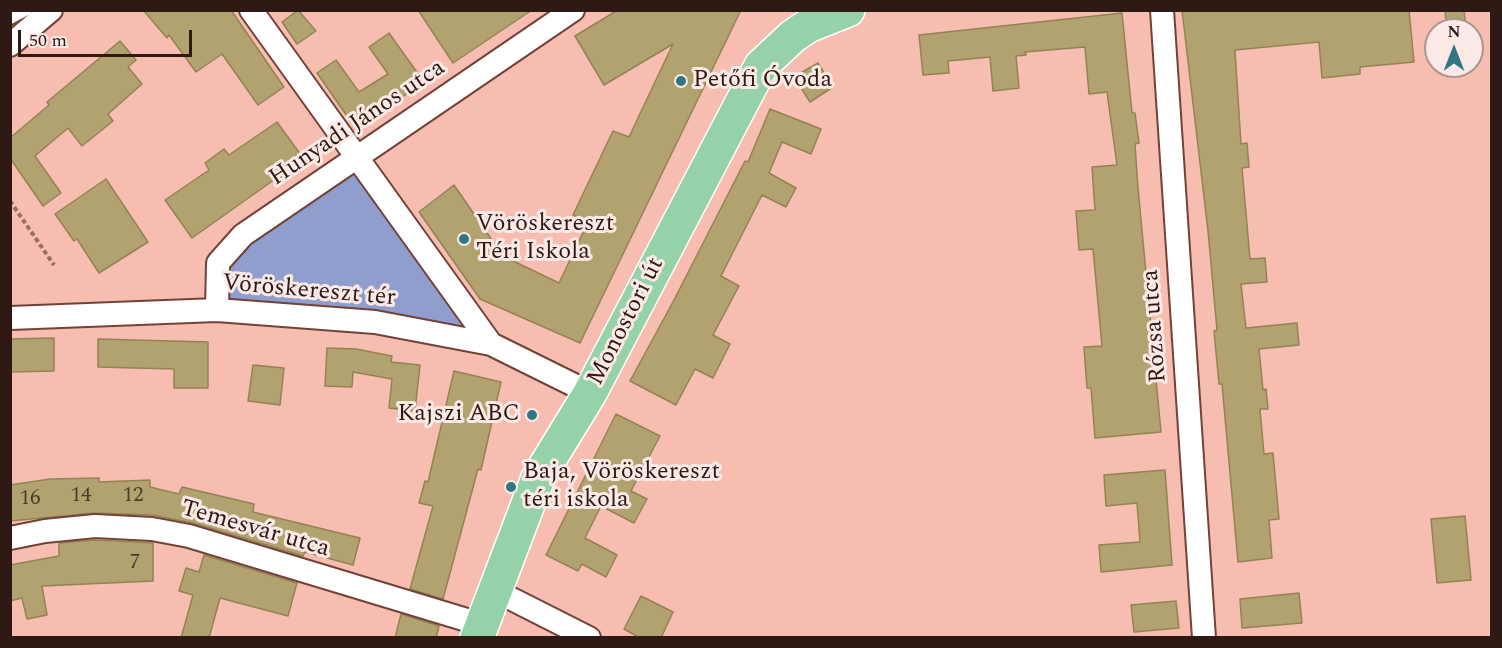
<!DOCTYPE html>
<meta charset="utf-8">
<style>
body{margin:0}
#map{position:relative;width:1502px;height:648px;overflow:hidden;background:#f7bdb1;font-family:Spectral,serif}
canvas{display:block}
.frame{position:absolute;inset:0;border:12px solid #2e1915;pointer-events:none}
.north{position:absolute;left:1424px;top:18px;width:60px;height:60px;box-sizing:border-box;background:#fbe9e5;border:2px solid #a99692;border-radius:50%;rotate:0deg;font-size:16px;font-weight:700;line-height:24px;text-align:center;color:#2e1915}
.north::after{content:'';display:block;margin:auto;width:21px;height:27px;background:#307683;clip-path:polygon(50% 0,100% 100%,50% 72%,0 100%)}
.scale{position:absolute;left:18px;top:30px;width:174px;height:27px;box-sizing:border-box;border:3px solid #2e1915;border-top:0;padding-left:8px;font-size:18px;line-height:21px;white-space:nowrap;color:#2e1915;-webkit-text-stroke:4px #fbe9e5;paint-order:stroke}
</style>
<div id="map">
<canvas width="1502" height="648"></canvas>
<div class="frame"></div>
<div class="north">N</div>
<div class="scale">50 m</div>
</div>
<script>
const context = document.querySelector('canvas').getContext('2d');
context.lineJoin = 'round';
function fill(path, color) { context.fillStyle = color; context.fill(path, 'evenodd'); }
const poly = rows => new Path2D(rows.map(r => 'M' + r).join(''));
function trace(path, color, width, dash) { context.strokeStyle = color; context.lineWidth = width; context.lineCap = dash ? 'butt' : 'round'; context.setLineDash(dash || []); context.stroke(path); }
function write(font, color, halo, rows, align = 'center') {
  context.font = font + ' Spectral,serif'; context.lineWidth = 6; context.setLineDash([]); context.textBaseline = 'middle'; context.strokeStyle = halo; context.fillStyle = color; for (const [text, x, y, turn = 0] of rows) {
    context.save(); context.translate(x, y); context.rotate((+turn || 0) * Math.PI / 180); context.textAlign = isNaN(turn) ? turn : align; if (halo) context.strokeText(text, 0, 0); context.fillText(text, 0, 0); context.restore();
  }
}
fill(poly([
 [355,173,472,333,217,310,218,263,243,235]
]), '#909ecd');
const building = poly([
 [143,10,231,10,284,87,258,105,222,54,196,72,169,35,167,38,143,10],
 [298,10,316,31,297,44,282,22,298,10],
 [418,10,532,10,453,63,418,10],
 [618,10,741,10,580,343,480,299,419,212,454,185,503,256,559,283,588,222,573,215,613,131,629,137,673,44,604,85,575,36,618,10],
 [1182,10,1409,10,1414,62,1360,67,1360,74,1322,78,1319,42,1235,50,1241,144,1247,143,1249,167,1242,168,1250,259,1265,258,1267,282,1241,284,1246,328,1297,323,1299,345,1259,349,1263,390,1266,389,1268,409,1260,409,1264,454,1273,453,1279,519,1269,520,1272,558,1238,562,1222,384,1219,384,1214,331,1217,330,1208,231,1182,10],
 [1445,10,1464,10,1466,28,1447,30,1445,10],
 [1122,13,1132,113,1135,113,1139,143,1135,144,1138,188,1161,432,1095,438,1091,388,1087,388,1084,347,1102,346,1093,249,1079,250,1076,211,1095,210,1092,167,1117,165,1107,92,1089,94,1085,47,1025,52,1026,55,1016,56,1019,88,993,91,990,57,948,61,949,73,923,75,919,35,1122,13],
 [389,33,424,82,356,129,317,73,336,60,359,92,388,74,369,47,389,33],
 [120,41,136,60,128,67,142,84,108,114,113,121,82,146,68,128,35,156,61,193,43,206,10,158,10,138,49,105,47,102,120,41],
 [818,63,833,87,810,102,794,77,818,63],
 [770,109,821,129,811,154,782,142,769,173,796,188,786,207,762,195,721,276,739,286,713,335,730,344,713,378,695,369,676,405,630,381,674,300,745,161,748,162,770,109],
 [277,122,306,162,280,180,278,177,192,238,165,200,209,170,205,163,224,149,229,155,277,122],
 [106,179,148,242,99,273,77,239,74,241,55,214,106,179],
 [54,338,54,371,10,372,10,339,54,338],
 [98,339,208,342,208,388,174,388,174,369,98,367,98,339],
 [327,348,356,349,392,356,391,362,420,365,415,411,389,408,392,379,353,372,352,387,325,386,327,348],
 [253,365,284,368,280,405,248,401,253,365],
 [454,371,501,382,481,470,478,469,443,599,410,589,433,506,419,503,425,481,428,482,454,371],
 [616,414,660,436,631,491,647,499,634,523,601,506,585,538,617,555,606,577,582,564,578,571,546,555,616,414],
 [1165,470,1172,565,1101,572,1099,545,1140,542,1137,503,1106,506,1104,475,1165,470],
 [99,478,99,482,150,480,150,487,179,494,182,487,254,504,253,512,360,538,353,565,305,552,303,556,193,523,153,515,94,513,10,521,10,485,50,479,99,478],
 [1465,516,1471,580,1437,583,1431,519,1465,516],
 [95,540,153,543,153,581,42,586,47,615,27,619,22,598,10,601,10,565,59,556,59,543,95,540],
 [204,555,297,583,288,616,220,598,209,638,181,638,193,595,179,591,186,568,199,572,204,555],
 [1299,593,1302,623,1242,628,1240,599,1299,593],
 [641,596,673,612,661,638,640,638,624,629,641,596],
 [1176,601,1179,628,1134,632,1131,605,1176,601],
 [401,614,439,626,436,638,395,638,401,614]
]);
fill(building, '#b2a270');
trace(building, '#938353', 1.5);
const service = poly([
 [10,19,27,10]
]);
const minor = poly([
 [251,10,491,344],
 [1162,10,1204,638],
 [10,45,51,10],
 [217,310,218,263,243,235,573,10],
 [10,318,217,310,375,322,491,344,590,393],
 [10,538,45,531,95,526,152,529,189,536,480,624],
 [494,590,589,638]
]);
const primary = poly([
 [477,638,538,478,590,393,761,66,793,36,808,26,848,10]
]);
trace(service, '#724238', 14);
trace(minor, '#724238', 26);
trace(primary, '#fff', 36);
trace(poly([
 [10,201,54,265]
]), '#986f67', 4, [4.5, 3]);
trace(service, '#fff', 10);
trace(minor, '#fff', 22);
trace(primary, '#95d2a9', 33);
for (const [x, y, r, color] of [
 [681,81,6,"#307683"],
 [464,239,6,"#307683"],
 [532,415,6,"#307683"],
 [511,487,6,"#307683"]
]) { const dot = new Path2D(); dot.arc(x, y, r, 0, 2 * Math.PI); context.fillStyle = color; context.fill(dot); trace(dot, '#fbe9e5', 2); }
write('21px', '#4f3b2c', null, [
 ["14",81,497],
 ["12",133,497],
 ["16",30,500],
 ["7",135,564]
]);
write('24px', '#2e1915', '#fbe9e5', [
 ["Petőfi Óvoda",693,81],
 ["Vöröskereszt",476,225],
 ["Téri Iskola",476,253],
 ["Kajszi ABC",520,415,"right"],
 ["Baja, Vöröskereszt",523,473],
 ["téri iskola",523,501]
], 'left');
write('24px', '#2e1915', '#fbe9e5', [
 ["Hunyadi János utca",358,124,-34],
 ["Vöröskereszt tér",309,292,5],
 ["Monostori út",627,322,-63],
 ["Rózsa utca",1156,326,-94],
 ["Temesvár utca",255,530,16]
]);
</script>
